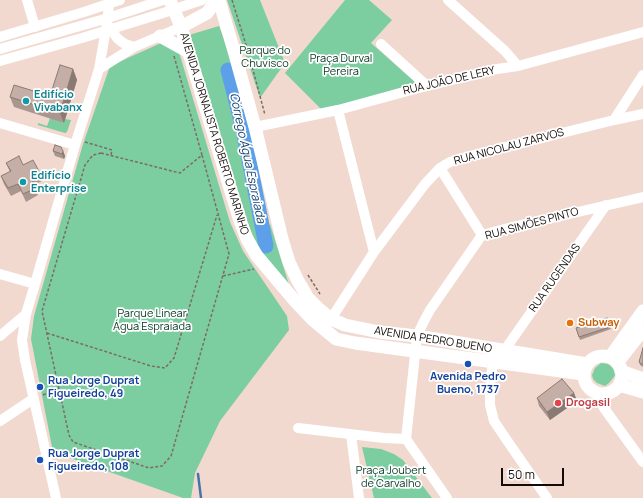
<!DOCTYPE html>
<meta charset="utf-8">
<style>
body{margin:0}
#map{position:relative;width:643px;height:498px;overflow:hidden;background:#f1d9cf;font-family:Manrope,sans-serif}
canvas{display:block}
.scale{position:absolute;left:501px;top:468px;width:63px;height:18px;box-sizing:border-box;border:2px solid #130b08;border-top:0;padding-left:5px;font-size:12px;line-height:14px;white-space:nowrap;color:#130b08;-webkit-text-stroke:3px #fff;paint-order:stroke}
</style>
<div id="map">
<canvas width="643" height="498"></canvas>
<div class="scale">50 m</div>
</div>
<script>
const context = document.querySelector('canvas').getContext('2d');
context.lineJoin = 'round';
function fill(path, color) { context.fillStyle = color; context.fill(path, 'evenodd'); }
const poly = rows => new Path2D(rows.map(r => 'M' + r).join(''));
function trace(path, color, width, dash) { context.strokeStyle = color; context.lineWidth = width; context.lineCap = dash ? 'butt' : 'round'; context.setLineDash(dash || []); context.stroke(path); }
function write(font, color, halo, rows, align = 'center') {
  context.font = font + ' Manrope,sans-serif'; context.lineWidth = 3.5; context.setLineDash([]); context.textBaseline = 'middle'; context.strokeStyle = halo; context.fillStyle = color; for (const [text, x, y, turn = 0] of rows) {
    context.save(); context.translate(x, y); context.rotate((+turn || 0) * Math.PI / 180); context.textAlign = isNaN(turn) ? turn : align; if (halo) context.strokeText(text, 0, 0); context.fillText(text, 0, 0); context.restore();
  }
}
fill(poly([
 [227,0,260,0,285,63,260,98],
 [345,0,369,0,392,20,371,43,416,83,337,107,322,110,285,73],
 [219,26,235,68,224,72,232,100,243,148,261,247,272,245,268,227,270,224,291,291,263,254,257,244,250,229,189,35],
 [161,43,179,52,230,222,243,251,287,316,289,330,220,421,195,473,191,498,183,498,53,452,31,339,34,316,83,144,110,66],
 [50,118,64,123,65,119,71,120,67,132,65,133,38,125,38,123,47,126],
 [601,363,608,364,612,367,614,371,615,375,614,377,609,383,605,386,597,383,593,379,592,375,595,368],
 [362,447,381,449,394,454,403,460,432,498,374,498]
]), '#7ccea1');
trace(poly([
 [198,474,201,498]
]), '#4773a6', 2.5);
trace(poly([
 [228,70,243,129,266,246]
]), '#5da0e9', 15);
trace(poly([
 [232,0,248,51,265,115],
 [174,56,202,155],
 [85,142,112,150,111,155],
 [101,153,180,173,202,155,229,254,171,456,162,466,149,468,73,442,69,435,42,311,85,165,93,155,101,153],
 [308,275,320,294],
 [223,276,254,269],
 [47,333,151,366,165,368,174,358,217,215],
 [43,395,59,388]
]), '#7b6c65', 1.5, [3, 2]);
trace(poly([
 [27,0,35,27],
 [448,0,505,51,518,66],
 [108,25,117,38,122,42,125,44,134,47],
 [0,37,84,12,120,0],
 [381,44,427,86],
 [0,49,108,18,163,0],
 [0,61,82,38,163,13,202,0],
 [99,69,134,47,181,27],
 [338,110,374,252],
 [614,120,643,75],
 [0,123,75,145],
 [255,127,338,110,415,89,497,69,518,66,643,32],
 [440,168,482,235],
 [0,274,35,284],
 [331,319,374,252,425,184,440,168,450,162,466,157,614,120,643,114],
 [0,336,26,314],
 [504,351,606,205],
 [493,362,490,386,490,405,494,421,506,439,547,498],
 [595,392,604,408,643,462],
 [0,421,33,399],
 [298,428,384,438,406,439],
 [351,434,359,498],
 [56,498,25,360,22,340,26,314,35,284,75,145,99,69,107,23,109,4],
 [447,498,406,439,417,336,423,323,430,310,482,235,512,227,643,197]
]), '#fff', 10);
trace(poly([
 [170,0,181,27,240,221,247,239,257,256,295,301,313,320,336,339,355,343,583,374],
 [219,0,234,51,255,127,282,239,289,262,298,281,308,298,319,309,331,319,345,325,379,332,417,336,587,364],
 [181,27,207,13,212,6,214,0],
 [160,36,189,52],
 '584 375a19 19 0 1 1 38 0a19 19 0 1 1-38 0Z',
 [610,357,643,311],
 [617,363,643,330],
 [621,371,643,379],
 [619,385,643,392]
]), '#fff', 13);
fill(poly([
 [73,69,77,80,64,123,14,107,10,97,50,96],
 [53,151,63,151,65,156,64,159,55,156],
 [6,163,23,165,40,173,42,181,34,185,38,195,26,202,21,191,11,196,4,184,1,176,10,172],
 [607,318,611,329,580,340,576,328],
 [643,348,643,367,640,365,639,362],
 [574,393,577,401,550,420,539,406,537,398]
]), '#a9968e');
fill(poly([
 [73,69,77,80,64,123,60,113],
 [63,151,65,156,64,159,62,154],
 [574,393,577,401,550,420,547,412]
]), '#8a7a74');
const building = poly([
 [60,65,73,69,60,113,10,97,14,85,50,96,60,65],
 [55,145,61,147,63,151,62,154,53,151,55,145],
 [19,156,23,165,33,160,40,173,31,178,36,188,23,194,18,184,8,188,1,176,11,171,6,163,19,156],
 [607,318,610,327,579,337,576,328,607,318],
 [643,348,643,365,639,362,643,348],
 [562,379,574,393,547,412,537,398,562,379]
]);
fill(building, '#c5aea5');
trace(building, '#8a7a74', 1);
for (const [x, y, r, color] of [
 [26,101,4,"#0f9aa8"],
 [23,182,4,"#0f9aa8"],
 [570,323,4,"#e8710a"],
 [468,364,4,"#1a4fb4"],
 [40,387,4,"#1a4fb4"],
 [558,403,4,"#e0444e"],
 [40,460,4,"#1a4fb4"]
]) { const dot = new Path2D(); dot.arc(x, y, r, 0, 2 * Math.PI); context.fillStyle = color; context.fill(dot); trace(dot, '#fff', 1.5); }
write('11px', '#053621', '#fff', [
 ["Parque do",265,51],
 ["Chuvisco",265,64],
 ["Praça Durval",341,59],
 ["Pereira",341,72],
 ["Parque Linear",152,314],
 ["Água Espraiada",152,327],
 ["Praça Joubert",391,471],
 ["de Carvalho",391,484]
]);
write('11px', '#130b08', '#fff', [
 ["RUA JOÃO DE LERY",449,81,-13],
 ["AVENIDA JORNALISTA ROBERTO MARINHO",214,134,73],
 ["RUA NICOLAU ZARVOS",509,147,-15],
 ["RUA SIMÕES PINTO",532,224,-15],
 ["RUA RUGENDAS",555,278,-55],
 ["AVENIDA PEDRO BUENO",433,340,9]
]);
write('bold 11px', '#0d838f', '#fff', [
 ["Edifício",34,95],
 ["Vivabanx",34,108],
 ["Edifício",31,176],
 ["Enterprise",31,189]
], 'left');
write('bold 11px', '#c56008', '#fff', [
 ["Subway",578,323]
], 'left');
write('bold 11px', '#164399', '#fff', [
 ["Avenida Pedro",468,377,"center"],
 ["Bueno, 1737",468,390,"center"],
 ["Rua Jorge Duprat",48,381],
 ["Figueiredo, 49",48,394],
 ["Rua Jorge Duprat",48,454],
 ["Figueiredo, 108",48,467]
], 'left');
write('bold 11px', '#be3a42', '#fff', [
 ["Drogasil",566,403]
], 'left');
write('italic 12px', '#124170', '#fff', [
 ["Córrego Água Espraiada",247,158,78]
]);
</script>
